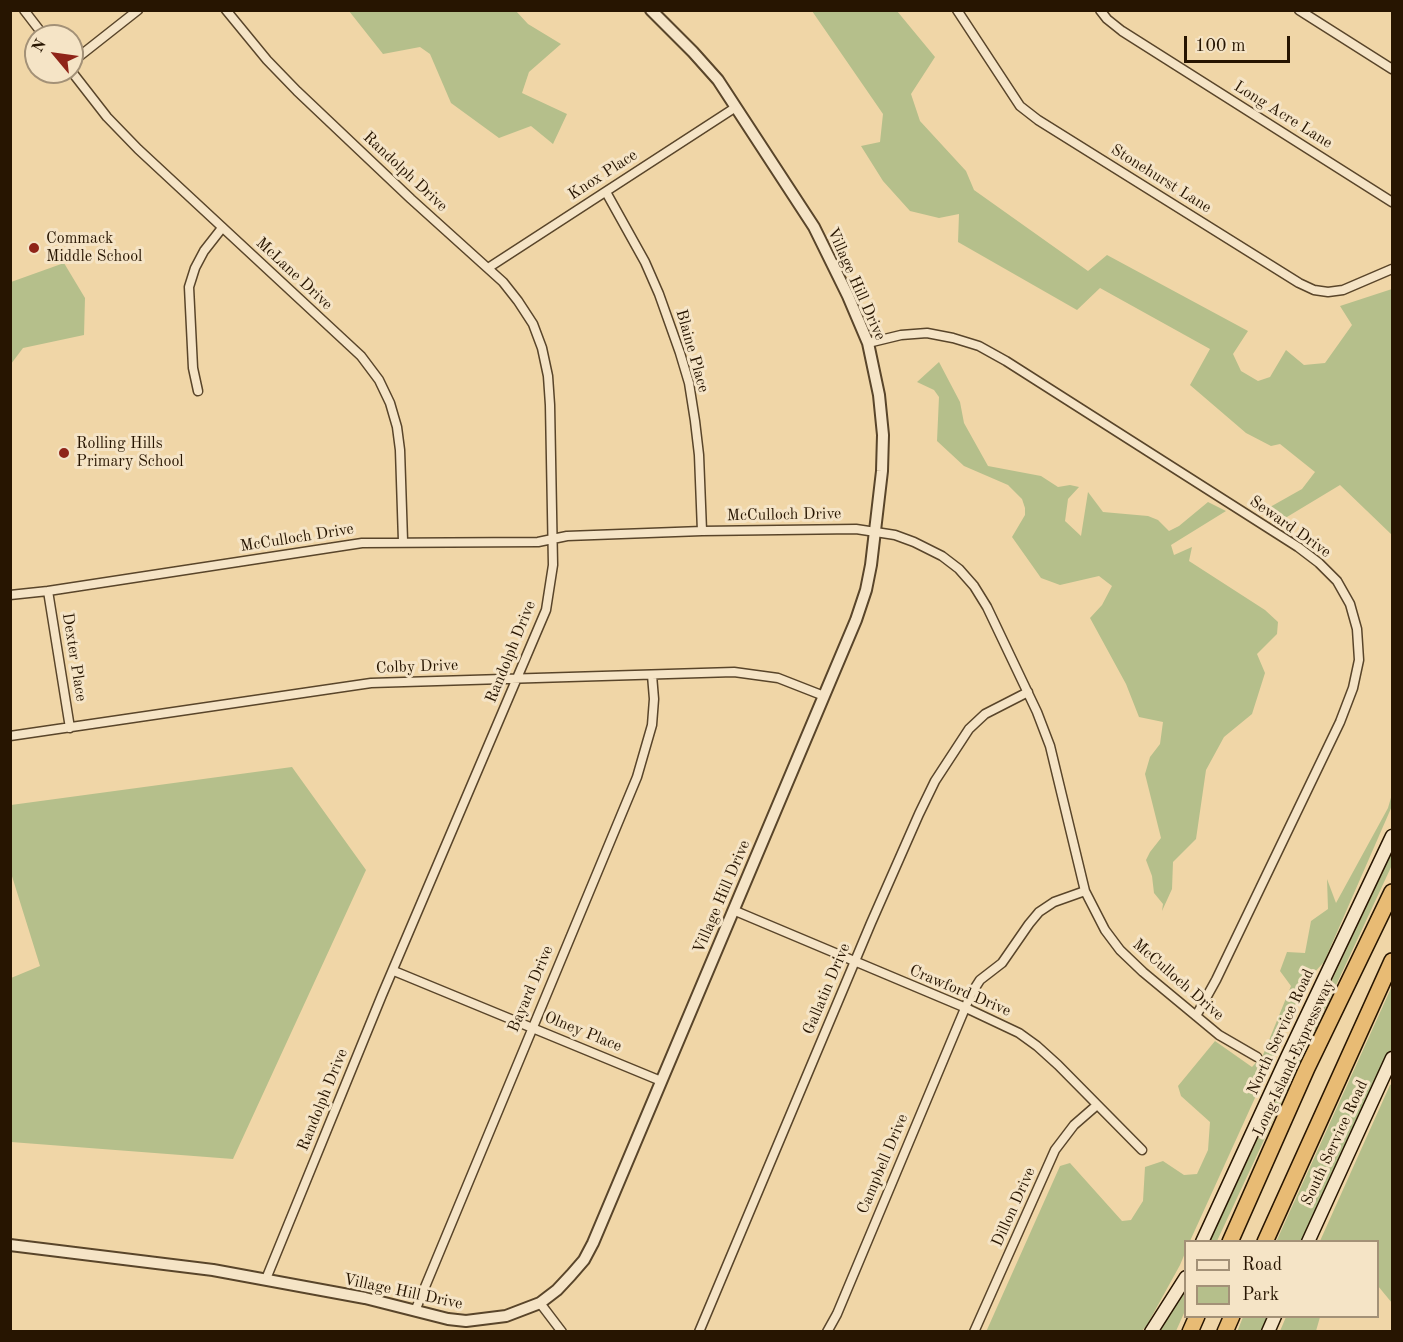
<!DOCTYPE html>
<style>
body{margin:0}
#map{position:relative;width:1403px;height:1342px;overflow:hidden;background:#f0d6a7;font-family:"Old Standard TT",serif}
canvas{display:block}
.frame{position:absolute;inset:0;border:12px solid #271501;pointer-events:none}
.legend{position:absolute;left:1184px;top:1240px;width:195px;height:78px;box-sizing:border-box;background:#f5e4c6;border:2px solid #a39177;margin:0;padding:8px 10px;list-style:none;font-size:18px;color:#271501}
.legend li{display:flex;align-items:center;gap:12px;height:30px}
.legend b{width:30px;border:2px solid #a39177}
.north{position:absolute;left:24px;top:24px;width:60px;height:60px;box-sizing:border-box;background:#f5e4c6;border:2px solid #a39177;border-radius:50%;rotate:299deg;font-size:16px;font-weight:700;line-height:24px;text-align:center;color:#271501}
.north::after{content:'';display:block;margin:auto;width:21px;height:27px;background:#8f2418;clip-path:polygon(50% 0,100% 100%,50% 72%,0 100%)}
.scale{position:absolute;left:1184px;top:36px;width:106px;height:27px;box-sizing:border-box;border:3px solid #271501;border-top:0;padding-left:8px;font-size:18px;line-height:21px;white-space:nowrap;color:#271501;-webkit-text-stroke:4px #f5e4c6;paint-order:stroke}
</style>
<div id="map">
<canvas width="1403" height="1342"></canvas>
<div class="frame"></div>
<ul class="legend">
<li><b style="height:8px;background:#f5e4c6"></b>Road</li>
<li><b style="height:16px;background:#b5bf8b"></b>Park</li>
</ul>
<div class="north">N</div>
<div class="scale">100 m</div>
</div>
<script>
const context = document.querySelector('canvas').getContext('2d');
context.lineJoin = 'round';
function fill(path, color) { context.fillStyle = color; context.fill(path, 'evenodd'); }
const poly = rows => new Path2D(rows.map(r => 'M' + r).join(''));
function trace(path, color, width, dash) { context.strokeStyle = color; context.lineWidth = width; context.lineCap = dash ? 'butt' : 'round'; context.setLineDash(dash || []); context.stroke(path); }
function write(font, color, halo, rows, align = 'center') {
  context.font = font + ' "Old Standard TT",serif'; context.lineWidth = 6; context.setLineDash([]); context.textBaseline = 'middle'; context.strokeStyle = halo; context.fillStyle = color; for (const [text, x, y, turn = 0] of rows) {
    context.save(); context.translate(x, y); context.rotate((+turn || 0) * Math.PI / 180); context.textAlign = isNaN(turn) ? turn : align; if (halo) context.strokeText(text, 0, 0); context.fillText(text, 0, 0); context.restore();
  }
}
fill(poly([
 [349,11,516,11,528,24,561,44,529,72,522,93,567,114,553,144,531,126,499,138,451,103,430,54,420,47,383,54],
 [812,11,897,11,935,57,911,94,920,121,966,171,974,190,1088,271,1107,255,1248,331,1233,354,1241,371,1258,381,1270,377,1286,350,1304,365,1325,363,1352,325,1340,306,1392,289,1392,535,1340,485,1277,523,1263,511,1302,489,1315,472,1280,444,1271,446,1246,433,1190,385,1210,349,1100,288,1077,310,958,242,959,214,939,218,910,211,883,181,861,146,880,142,883,114],
 [64,263,85,298,84,335,23,348,11,364,11,282],
 [939,362,960,402,964,423,988,466,1041,476,1058,487,1070,485,1079,487,1068,499,1065,521,1081,536,1088,492,1103,512,1148,516,1158,520,1169,531,1179,526,1208,502,1226,511,1171,545,1174,555,1192,547,1189,561,1265,610,1278,622,1277,634,1257,654,1265,673,1252,714,1224,737,1206,770,1196,839,1173,862,1172,889,1162,911,1163,904,1154,893,1152,876,1146,860,1150,852,1161,838,1145,774,1150,757,1160,744,1163,722,1139,717,1126,684,1090,618,1102,605,1112,586,1099,576,1060,585,1041,578,1012,537,1025,515,1025,508,1022,499,1008,485,964,466,937,441,939,397,934,390,917,382],
 [292,767,366,870,233,1159,11,1142,11,978,40,966,11,873,11,805],
 [1392,794,1392,806,1324,962,1312,975,1294,1007,1269,1067,1190,1241,1186,1242,1185,1253,1180,1265,1147,1325,1141,1332,986,1332,1060,1166,1070,1163,1122,1221,1131,1220,1143,1201,1145,1167,1163,1161,1184,1175,1197,1174,1208,1150,1210,1122,1181,1096,1178,1086,1215,1041,1252,1067,1263,1055,1291,986,1280,971,1287,952,1305,953,1311,921,1328,909,1327,879,1336,903,1388,808],
 [1392,852,1392,865,1217,1241,1210,1241],
 [1392,986,1392,1048,1304,1241,1276,1242],
 [1392,1084,1392,1303,1378,1286,1378,1242,1320,1241,1390,1085],
 [1185,1289,1185,1311,1176,1331,1160,1331],
 [1243,1317,1269,1317,1263,1331,1237,1332],
 [1286,1317,1286,1316,1320,1317,1316,1331,1280,1331]
]), '#b5bf8b');
const minor = poly([
 [24,10,44,36],
 [226,10,267,60,297,91,411,199,503,282,518,301,533,324,542,348,548,376,550,405,553,565,546,610,382,995,266,1279],
 [957,10,1020,106,1038,120,1299,283,1314,290,1328,292,1343,290,1392,269],
 [1100,10,1107,19,1122,31,1392,202],
 [1299,10,1392,69],
 [72,62,138,10],
 [72,72,107,117,138,149,361,356,379,380,390,403,397,427,400,450,403,541],
 [606,192,645,262,659,294,680,353,689,383,695,421,699,455,702,531],
 [488,268,736,107],
 [868,343,901,335,927,333,953,338,979,346,1006,361,1298,547,1319,563,1337,581,1350,604,1357,629,1359,660,1353,688,1340,722,1216,980,1196,1016],
 [198,391,193,368,189,287,195,268,204,251,222,228],
 [48,591,70,728],
 [10,595,48,591,362,543,538,542,567,536,702,531,856,529,895,535,914,542,942,556,959,569,974,586,987,607,1037,712,1050,746,1085,891,1105,930,1120,950,1143,972,1219,1035,1257,1057],
 [10,736,371,683,734,672,778,678,824,696],
 [733,910,966,1008,1019,1033,1037,1046,1058,1065,1142,1150],
 [394,971,661,1081],
 [540,1303,562,1332],
 [415,1311,637,777,652,725,654,699,652,675],
 [699,1332,871,923,919,814,935,781,969,729,985,714,1028,692],
 [827,1332,837,1314,971,994,980,980,1002,963,1029,924,1039,912,1054,902,1085,891],
 [974,1332,1055,1150,1074,1125,1097,1105]
]);
const tertiary = poly([
 [10,1245,213,1270,365,1298,448,1319,466,1321,506,1316,540,1303,557,1290,571,1275,584,1260,593,1243,856,620,866,590,871,565,882,471,883,435,879,395,868,343,848,296,814,227,718,80,693,52,651,10]
]);
const secondary = poly([
 [1202,1242,1288,1055,1392,836],
 [1308,1242,1392,1058],
 [1151,1332,1186,1277],
 [1268,1332,1275,1316]
]);
const motorway = poly([
 [1230,1242,1307,1068,1392,892],
 [1265,1242,1392,961],
 [1190,1332,1197,1316],
 [1225,1332,1232,1316]
]);
trace(minor, '#59452a', 11);
trace(tertiary, '#59452a', 14);
trace(secondary, '#271501', 15);
trace(motorway, '#271501', 18);
trace(minor, '#f5e4c6', 8);
trace(tertiary, '#f5e4c6', 10);
trace(secondary, '#f5e4c6', 12);
trace(motorway, '#e8bb74', 15);
for (const [x, y, r, color] of [
 [34,248,6,"#8f2418"],
 [64,453,6,"#8f2418"]
]) { const dot = new Path2D(); dot.arc(x, y, r, 0, 2 * Math.PI); context.fillStyle = color; context.fill(dot); trace(dot, '#f5e4c6', 2); }
write('16px', '#271501', '#f5e4c6', [
 ["Long Acre Lane",1283,115,32],
 ["Randolph Drive",405,172,43],
 ["Knox Place",603,175,-33],
 ["Stonehurst Lane",1161,179,32],
 ["McLane Drive",294,274,43],
 ["Village Hill Drive",856,284,66],
 ["Blaine Place",692,351,74],
 ["McCulloch Drive",784,515,-1],
 ["Seward Drive",1290,527,35],
 ["McCulloch Drive",297,538,-9],
 ["Randolph Drive",511,652,-68],
 ["Dexter Place",74,657,81],
 ["Colby Drive",417,667,-2],
 ["Village Hill Drive",722,897,-67],
 ["McCulloch Drive",1178,980,41],
 ["Bayard Drive",531,989,-67],
 ["Gallatin Drive",827,989,-67],
 ["Crawford Drive",960,991,23],
 ["Olney Place",583,1032,22],
 ["North Service Road",1281,1032,-65],
 ["Long Island Expressway",1294,1058,-65],
 ["Randolph Drive",323,1100,-68],
 ["South Service Road",1335,1143,-65],
 ["Campbell Drive",883,1164,-67],
 ["Dillon Drive",1014,1207,-66],
 ["Village Hill Drive",403,1292,12]
]);
write('16px', '#271501', '#f5e4c6', [
 ["Commack",46,239],
 ["Middle School",46,257],
 ["Rolling Hills",76,444],
 ["Primary School",76,462]
], 'left');
</script>
